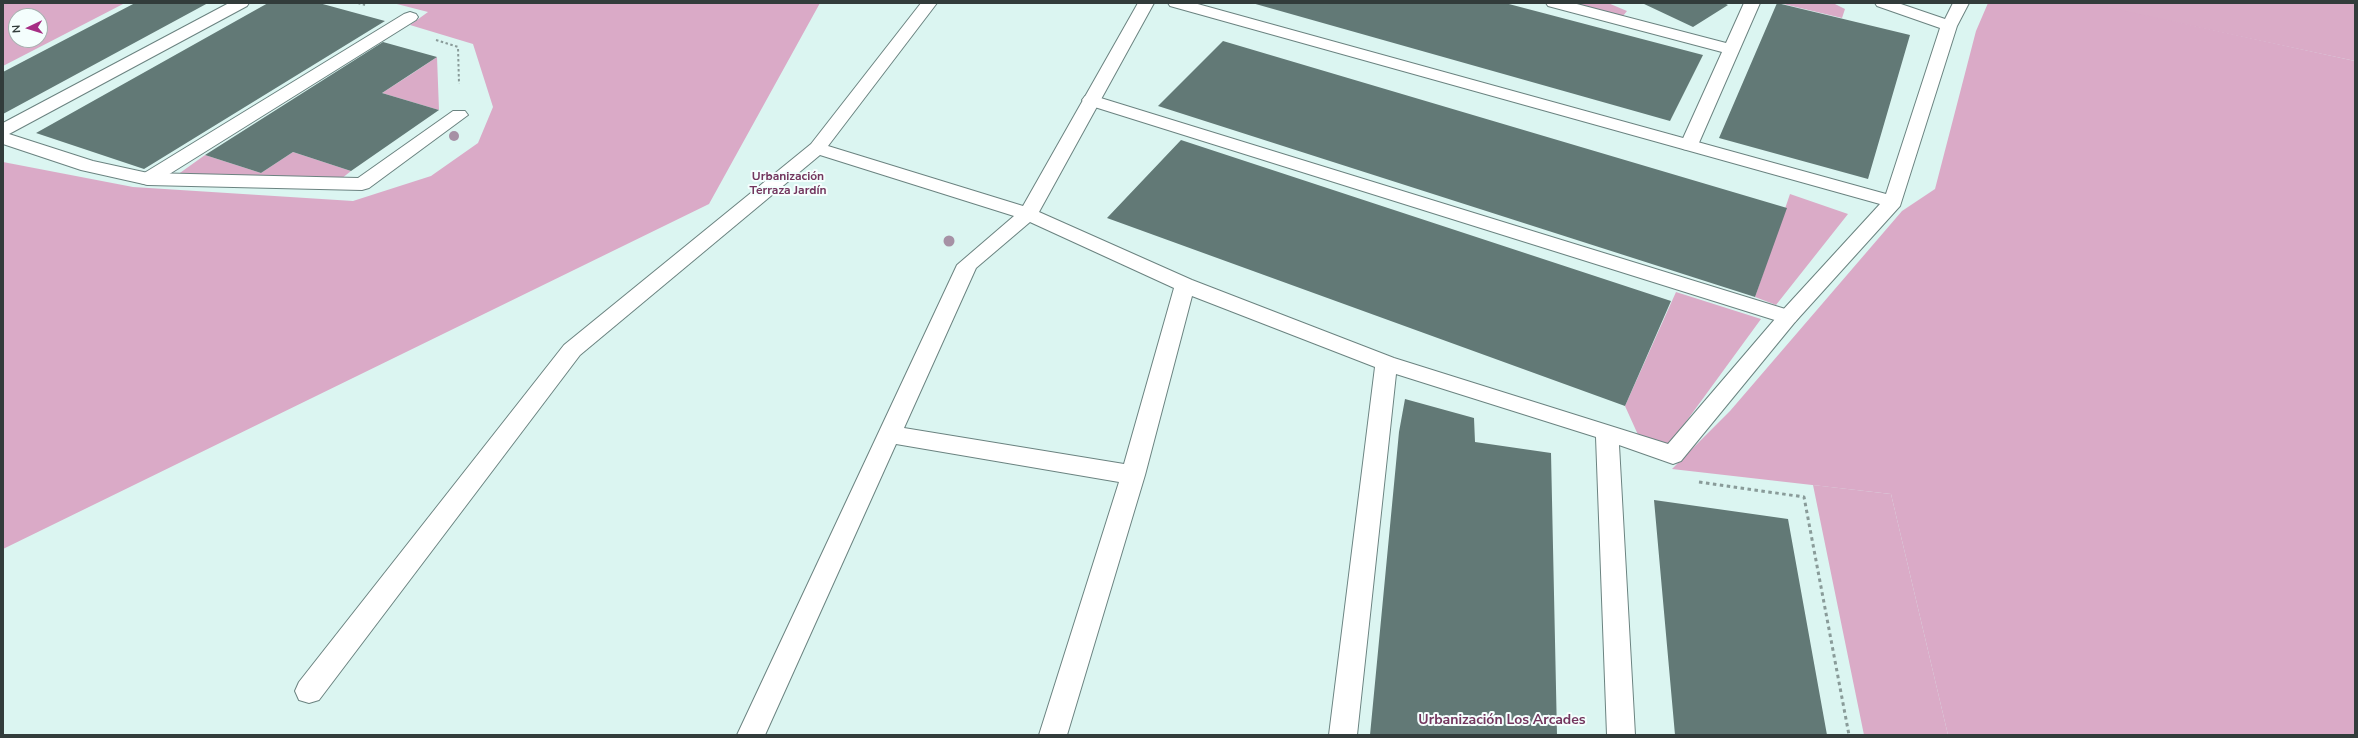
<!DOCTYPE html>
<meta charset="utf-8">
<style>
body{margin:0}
#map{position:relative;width:2358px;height:738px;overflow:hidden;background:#dbf5f1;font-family:"Nunito Sans",sans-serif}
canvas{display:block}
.frame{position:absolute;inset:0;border:4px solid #323c3b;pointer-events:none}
.north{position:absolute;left:8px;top:8px;width:40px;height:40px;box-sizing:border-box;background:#f4fefd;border:1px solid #a6b0af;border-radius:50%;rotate:266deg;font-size:11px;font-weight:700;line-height:16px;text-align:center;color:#323c3b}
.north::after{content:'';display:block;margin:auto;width:14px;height:18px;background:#a62e84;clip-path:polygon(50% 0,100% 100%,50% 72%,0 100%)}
</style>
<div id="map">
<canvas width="2358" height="738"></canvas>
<div class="frame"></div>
<div class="north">N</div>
</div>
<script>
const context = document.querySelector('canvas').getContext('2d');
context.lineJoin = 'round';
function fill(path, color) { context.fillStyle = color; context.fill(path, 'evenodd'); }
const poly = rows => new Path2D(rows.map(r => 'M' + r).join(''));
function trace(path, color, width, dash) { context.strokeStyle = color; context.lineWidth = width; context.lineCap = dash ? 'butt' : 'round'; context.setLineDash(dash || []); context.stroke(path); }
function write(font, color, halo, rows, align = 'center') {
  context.font = font + ' "Nunito Sans",sans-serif'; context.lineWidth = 4; context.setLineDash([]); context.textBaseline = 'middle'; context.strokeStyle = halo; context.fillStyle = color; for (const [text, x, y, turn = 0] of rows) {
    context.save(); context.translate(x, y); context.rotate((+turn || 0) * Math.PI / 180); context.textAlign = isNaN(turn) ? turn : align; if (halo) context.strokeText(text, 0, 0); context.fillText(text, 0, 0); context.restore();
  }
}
fill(poly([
 [1574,3,1608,3,1627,11,1623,16],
 [1779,3,1833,3,1845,9,1842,18],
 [2089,3,2355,3,2355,61,2089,4],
 [437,57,439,110,382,93,410,75],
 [293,152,351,171,341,179,177,175,205,155,261,173],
 [1790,194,1848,214,1776,305,1755,297],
 [1676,292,1761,319,1669,445,1639,437,1625,406],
 [1813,485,1891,494,1948,735,1864,735]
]), '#daabc7');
fill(poly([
 [3,3,125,3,3,66],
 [16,16,40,16,40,40,16,40],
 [393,3,820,3,709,204,3,549,3,162,133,187,353,201,431,176,478,143,493,107,473,44,410,25,428,12],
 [1988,3,2089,3,2355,61,2355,735,1948,735,1891,494,1672,469,1730,411,1902,211,1935,189,1976,31]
]), '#daaac7');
fill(poly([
 [135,3,208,3,3,114,3,72],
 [268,3,319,3,385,21,144,169,36,133],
 [1252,3,1505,3,1703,55,1670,121],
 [1642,3,1724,3,1728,5,1693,27],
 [1777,3,1910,35,1868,179,1719,138],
 [1223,41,1787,208,1755,297,1158,106],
 [383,42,437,57,382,93,439,110,351,171,293,152,261,173,205,155],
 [1181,140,1671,301,1625,406,1107,218],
 [1405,399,1474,418,1475,442,1551,453,1557,735,1370,735,1399,432],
 [1654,500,1788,519,1827,735,1675,735]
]), '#627976');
const lane = poly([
 [1546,3,1573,3,1726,43,1744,3,1760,3,1698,145,1695,149,1689,150,1683,149,1680,145,1722,52,1548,6,1546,3],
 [410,12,416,14,418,17,416,20,155,183,148,185,141,183,139,179,141,175,404,14,410,12],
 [1091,95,1795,312,1799,317,1795,322,1788,324,1781,322,1085,104,1082,100,1085,96,1091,95]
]);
const street = poly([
 [229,3,249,3,247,6,9,134,93,161,148,173,358,178,453,111,465,111,468,115,369,188,362,190,148,185,81,170,3,144,3,123,229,3],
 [921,3,937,3,828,146,1023,206,1138,3,1154,3,1039,212,1192,280,1394,358,1668,444,1781,312,1880,204,1170,6,1168,3,1194,3,1886,194,1940,28,1877,6,1875,3,1898,3,1945,19,1953,3,1969,3,1957,26,1900,206,1795,322,1681,461,1673,464,1619,445,1635,735,1607,735,1596,437,1396,374,1357,735,1329,735,1375,367,1192,296,1145,475,1067,735,1039,735,1119,482,896,444,765,735,737,735,957,265,1014,216,820,155,580,355,319,700,309,703,299,700,295,691,299,682,564,345,811,144,921,3],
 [1030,222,1174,288,1124,464,904,428,976,268,1030,222]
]);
trace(lane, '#6b8380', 2);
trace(street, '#6b8380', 2);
trace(poly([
 [358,3,365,5],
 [436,40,458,47,459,84]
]), '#899b99', 2, [2.5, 2.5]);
trace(poly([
 [1699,482,1804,497,1849,735]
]), '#899b99', 3, [3.5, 3.5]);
fill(lane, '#fff');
fill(street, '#fff');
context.fillStyle = '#a691a5';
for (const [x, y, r] of [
 [454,136,5],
 [949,241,5.5]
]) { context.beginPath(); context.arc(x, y, r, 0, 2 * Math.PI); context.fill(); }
write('bold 12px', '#73365e', '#f4fefd', [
 ["Urbanización",788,177],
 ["Terraza Jardín",788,191]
]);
write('bold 14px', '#73365e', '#f4fefd', [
 ["Urbanización Los Arcades",1502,721]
]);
</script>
